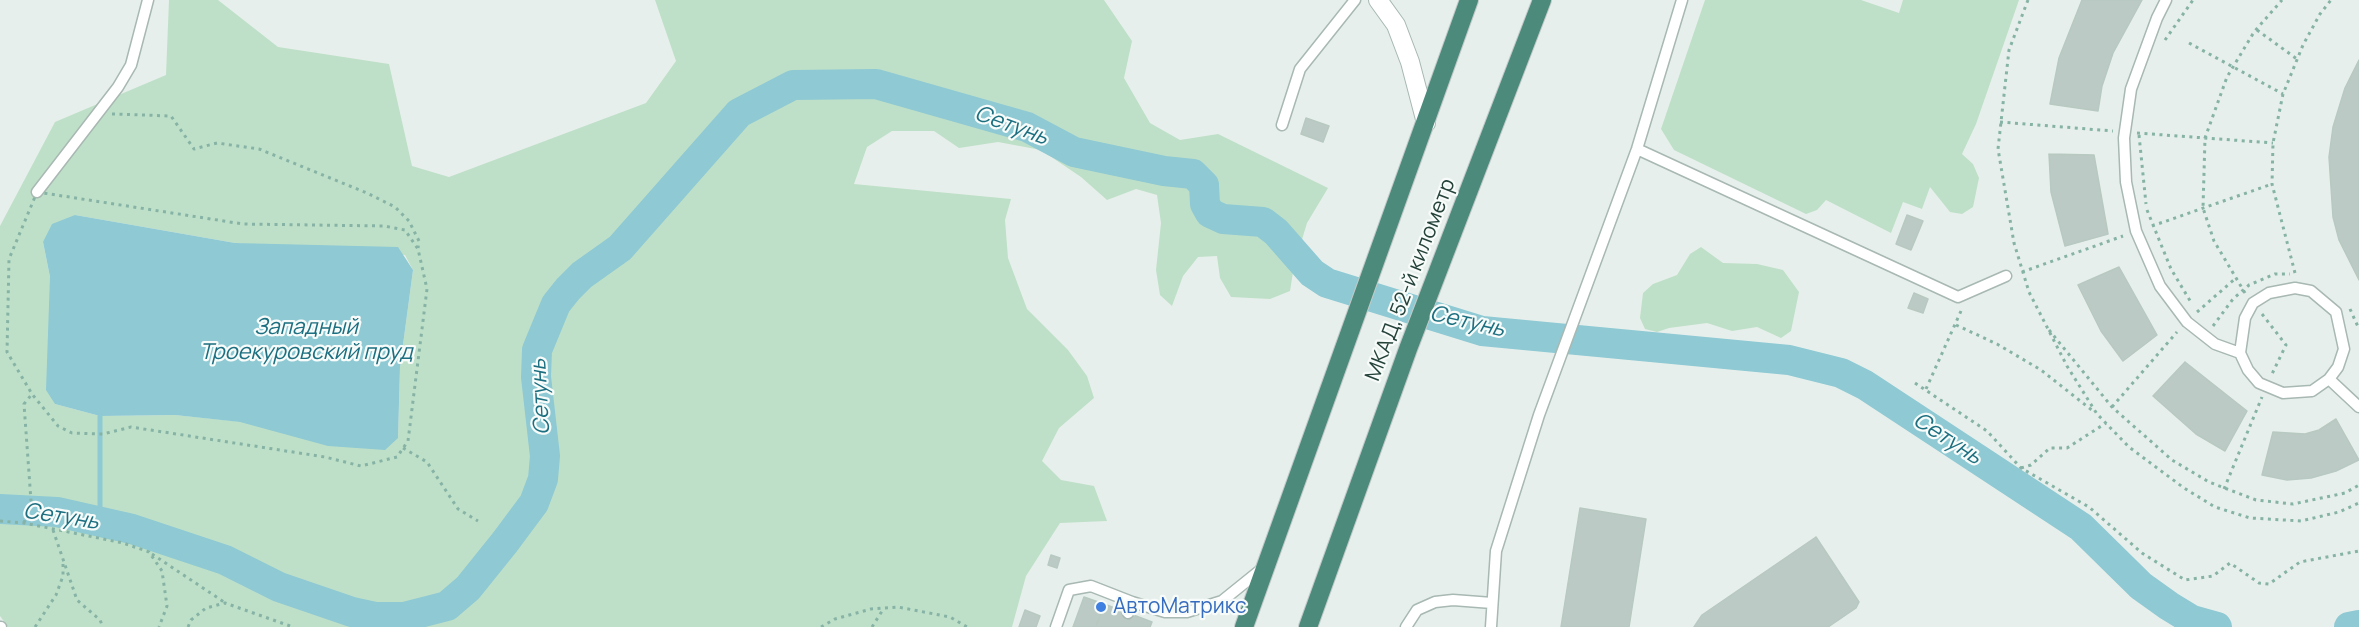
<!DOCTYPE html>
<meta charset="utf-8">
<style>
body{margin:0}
canvas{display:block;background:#e6efeb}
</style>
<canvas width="2359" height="627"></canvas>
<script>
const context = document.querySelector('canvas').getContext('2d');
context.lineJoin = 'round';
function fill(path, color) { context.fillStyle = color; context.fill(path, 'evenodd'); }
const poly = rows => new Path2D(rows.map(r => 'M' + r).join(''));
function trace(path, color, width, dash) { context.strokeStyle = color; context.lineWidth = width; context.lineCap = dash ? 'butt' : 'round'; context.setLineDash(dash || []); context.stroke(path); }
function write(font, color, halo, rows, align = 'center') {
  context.font = font + ' Manrope,sans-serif'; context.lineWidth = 4.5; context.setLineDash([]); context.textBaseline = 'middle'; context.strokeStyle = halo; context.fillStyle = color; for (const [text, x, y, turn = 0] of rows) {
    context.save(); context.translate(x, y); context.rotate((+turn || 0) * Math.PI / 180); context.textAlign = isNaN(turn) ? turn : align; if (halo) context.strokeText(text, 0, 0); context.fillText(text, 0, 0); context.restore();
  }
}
fill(poly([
 [169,0,218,0,278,47,389,64,412,166,449,177,646,103,676,61,655,0,1104,0,1132,41,1124,78,1150,123,1180,140,1218,134,1328,188,1307,223,1294,266,1290,291,1270,299,1231,297,1220,278,1217,256,1198,257,1183,276,1172,306,1160,295,1156,270,1161,223,1157,195,1136,189,1107,200,1081,177,1041,150,998,142,959,148,934,131,892,131,867,147,854,184,1011,199,1005,220,1008,258,1027,309,1068,350,1087,376,1094,398,1059,428,1042,461,1061,480,1094,486,1107,521,1060,523,1026,576,1012,627,8,627,0,616,0,226,55,122,166,75],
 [75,215,235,243,405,255,413,270,400,367,398,438,175,415,100,416,55,404,50,277,43,242],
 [1705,0,1861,0,1899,13,1903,0,2019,0,1976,124,1962,154,1973,164,1979,178,1973,207,1962,214,1950,212,1930,187,1922,209,1903,202,1891,233,1826,200,1817,210,1806,214,1674,150,1661,129],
 [1701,247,1723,263,1757,264,1783,270,1799,292,1791,331,1781,338,1757,327,1732,331,1707,323,1669,328,1657,332,1645,329,1640,318,1643,293,1653,284,1677,275,1690,254]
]), '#bfe0c8');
fill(poly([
 [75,215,235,243,398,247,413,270,400,367,398,438,385,450,328,446,240,422,175,415,100,416,55,404,46,390,50,277,43,242,52,224]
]), '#8ec9d4');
trace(poly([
 [100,416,100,522]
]), '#8ec9d4', 5);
trace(poly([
 [0,509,57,512,132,529,225,560,279,587,352,612,375,617,404,617,447,606,468,588,505,542,534,503,543,479,545,456,536,377,537,350,556,304,568,289,582,275,620,248,739,113,793,85,876,84,1027,127,1074,152,1164,171,1193,174,1204,185,1205,204,1210,213,1223,219,1263,222,1276,232,1312,273,1327,283,1482,331,1789,360,1841,373,1865,385,2081,527,2141,586,2169,606,2192,620,2217,627],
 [2349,627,2359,625]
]), '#8ec9d4', 30);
const building = poly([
 [2082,0,2142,0,2113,53,2102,86,2098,111,2050,104,2059,58,2082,0],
 [2359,60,2359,280,2339,240,2333,217,2329,157,2333,127,2345,88,2359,60],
 [1306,118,1329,126,1323,142,1301,134,1306,118],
 [2049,154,2094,155,2108,234,2065,246,2051,192,2049,154],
 [1907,215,1923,221,1911,250,1896,244,1907,215],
 [2119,267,2157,335,2123,361,2101,331,2078,285,2119,267],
 [1914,293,1928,299,1923,313,1908,308,1914,293],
 [2185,362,2247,411,2225,451,2196,434,2153,396,2185,362],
 [2336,419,2359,460,2336,471,2311,478,2287,480,2262,475,2273,432,2305,434,2319,430,2336,419],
 [1580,508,1646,519,1629,627,1561,627,1580,508],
 [1816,537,1859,602,1856,608,1828,627,1694,627,1702,615,1816,537],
 [1051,555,1060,558,1057,568,1048,565,1051,555],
 [1084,597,1104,604,1096,627,1073,627,1084,597],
 [1104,604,1152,622,1150,627,1096,627,1104,604],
 [1025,610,1040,616,1036,627,1019,627,1025,610]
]);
fill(building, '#bbcac4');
trace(building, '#b8c9c2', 1.5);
const service = poly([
 [2166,0,2157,18,2131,89,2124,138,2126,182,2136,231,2160,286,2187,322,2215,344,2240,353],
 [1282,125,1300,69,1355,0],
 [1637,149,1958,297,2006,276],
 [37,192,118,87,131,65,148,0],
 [2295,288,2311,291,2336,312,2344,349,2338,367,2329,379,2312,391,2283,393,2259,383,2248,370,2240,353,2245,318,2253,303,2269,293,2295,288],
 [2329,379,2359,407],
 [1128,613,1132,602,1165,612,1187,612,1222,601,1263,568],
 [0,627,1,627],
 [1056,627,1069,590,1091,586,1132,602],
 [1406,627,1417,610,1435,602,1453,600,1492,603],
 [1491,627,1496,551,1539,415,1637,149,1682,0]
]);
const tertiary = poly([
 [1378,0,1396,25,1410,62,1426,123]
]);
const trunk = poly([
 [1244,627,1469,0],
 [1308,627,1408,349,1542,0]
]);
trace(service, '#a8b8b2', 13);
trace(tertiary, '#a8b8b2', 20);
trace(trunk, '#c2cac8', 20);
trace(poly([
 [2028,0,2009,50,1998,149,2014,243,2029,292,2067,366,2097,414,2129,447,2184,488,2215,507,2250,518,2301,521,2339,512,2359,503],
 [2257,30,2297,59],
 [2165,40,2193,0],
 [2189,43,2283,94],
 [112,114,171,116,194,149,217,143,259,149,367,193,395,207,409,221,419,241,418,248],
 [2000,122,2113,131],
 [2137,133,2273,143],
 [2139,135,2146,204],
 [37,192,243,224,384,226,405,230,418,249,427,289,408,441,397,457,361,466,325,457,131,427,103,434,72,433,58,426,32,394,7,352,9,259,37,192],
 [2147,210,2171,269,2192,304],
 [2152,226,2272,184],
 [2022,272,2123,236],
 [2295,273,2272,184,2273,143,2283,94,2303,45,2320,14,2331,0],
 [2245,293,2214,241,2203,208,2205,138,2227,77,2254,32,2282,0],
 [2350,309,2359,329],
 [2197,312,2236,278],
 [2262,314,2286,345,2272,374],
 [1956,325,1997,344,2041,370,2093,411],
 [2213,326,2233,299,2249,285,2275,274,2290,274],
 [2049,330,2112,407,2172,460,2209,482,2256,500,2293,504,2345,493,2359,485],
 [1915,383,1987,431,2021,468,2089,507,2142,553,2185,580,2213,576,2230,563,2259,583,2269,584,2300,562,2359,551],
 [1926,389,1961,311],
 [2112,407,2177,332],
 [403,448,427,462,458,509,478,521],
 [2021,468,2031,465,2050,448,2067,448,2106,423],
 [2224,489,2262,397],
 [0,521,24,523,123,543,149,552,162,571,167,606,159,627],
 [24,523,31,501,24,404,32,394],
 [53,530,77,600,100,620,103,627],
 [152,554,224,602],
 [35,627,56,595,63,576,63,564],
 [188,627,191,620,206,608,225,603,293,627],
 [821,627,835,619,871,609,898,607,950,617,967,627],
 [872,627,884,608]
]), '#86b3a5', 3, [3, 4.5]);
trace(service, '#fff', 10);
trace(tertiary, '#fff', 18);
trace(trunk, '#4c8a7c', 18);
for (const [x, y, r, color] of [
 [1101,607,6,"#3f7fe0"]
]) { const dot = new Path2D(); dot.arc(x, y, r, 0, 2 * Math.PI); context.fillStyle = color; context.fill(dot); trace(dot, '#f7fbf9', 2); }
write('21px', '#24423a', '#f7fbf9', [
 ["МКАД, 52-й километр",1411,280,-69]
]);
write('21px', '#366cbe', '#f7fbf9', [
 ["АвтоМатрикс",1113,607]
], 'left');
write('italic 22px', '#1c6f80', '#f7fbf9', [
 ["Сетунь",1011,126,20],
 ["Сетунь",1467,322,13],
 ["Западный",306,328],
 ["Троекуровский пруд",306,353],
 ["Сетунь",541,397,-93],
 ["Сетунь",1947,439,33],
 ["Сетунь",61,517,9]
]);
</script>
